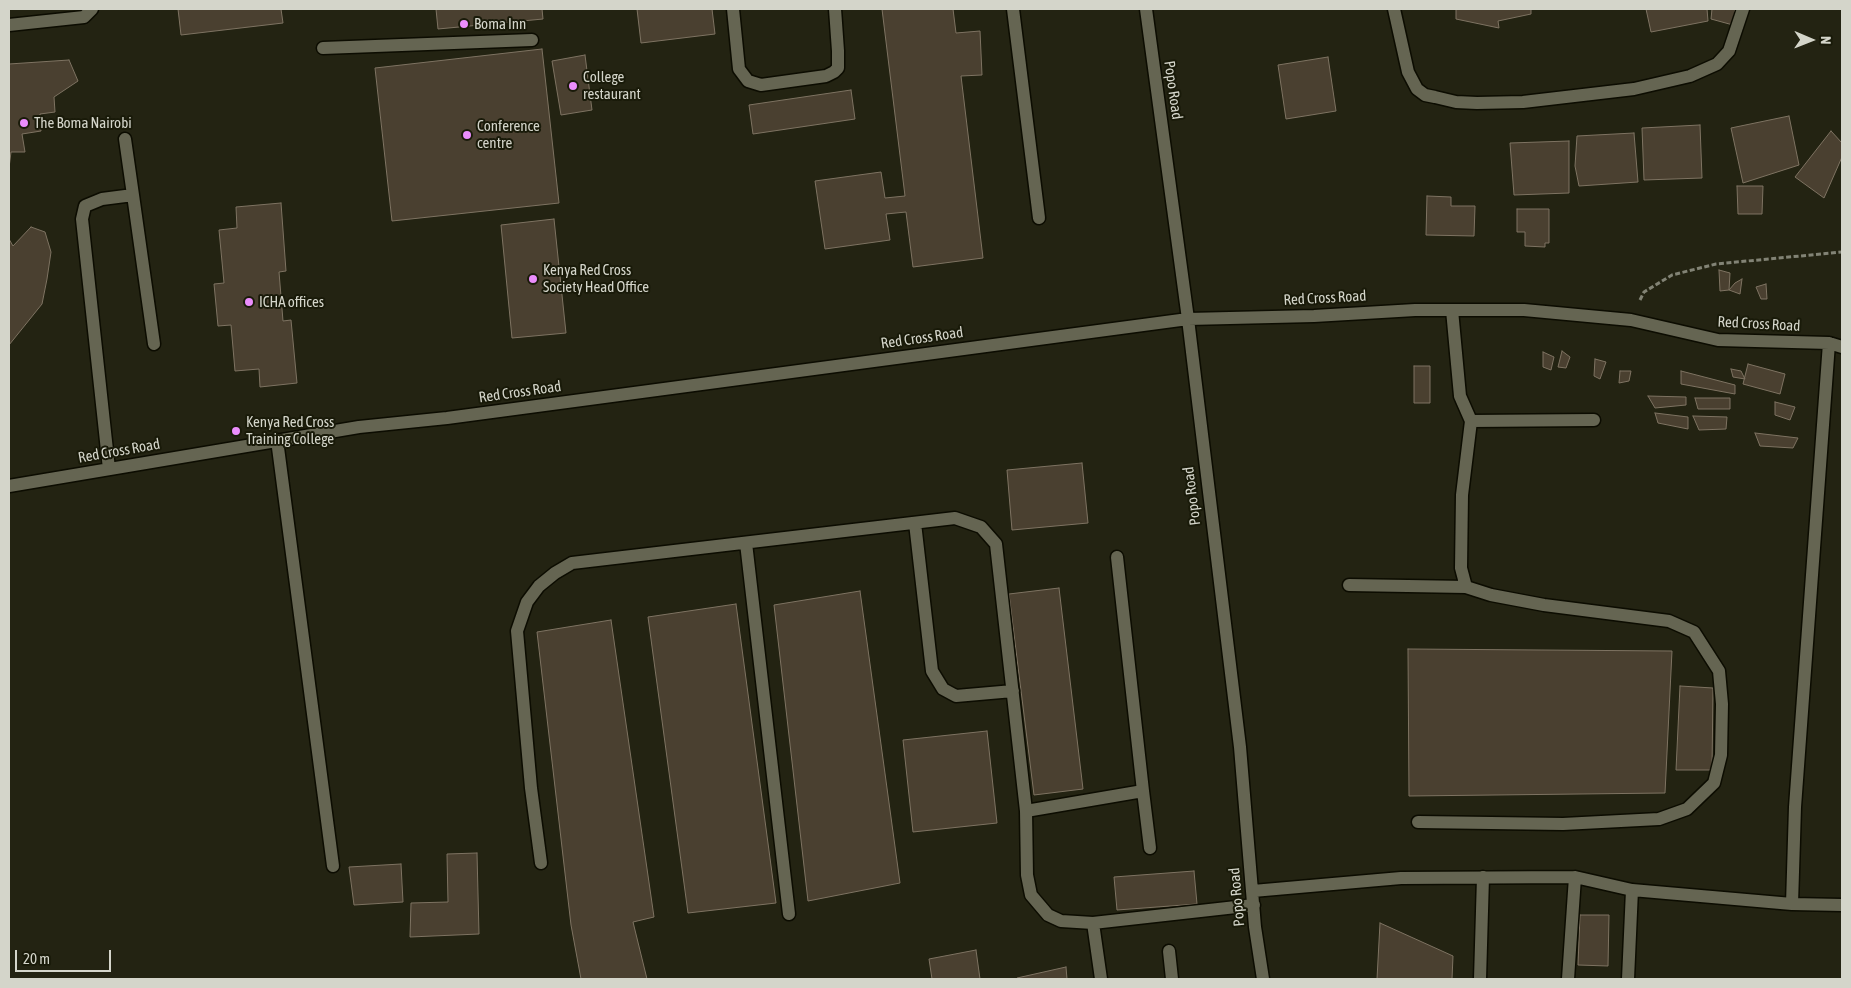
<!DOCTYPE html>
<style>
body{margin:0}
#map{position:relative;width:1851px;height:988px;overflow:hidden;background:#232312;font-family:"Asap Condensed",sans-serif}
canvas{display:block}
.frame{position:absolute;inset:0;border:10px solid #d4d5ca;pointer-events:none}
.north{position:absolute;left:1786px;top:15px;width:50px;height:50px;-webkit-text-stroke:4px #191a09;paint-order:stroke;rotate:91deg;font-size:14px;font-weight:700;line-height:20px;text-align:center;color:#d4d5ca}
.north::after{content:'';display:block;margin:auto;width:18px;height:22px;background:#d4d5ca;clip-path:polygon(50% 0,100% 100%,50% 72%,0 100%)}
.scale{position:absolute;left:15px;top:950px;width:96px;height:22px;box-sizing:border-box;border:2px solid #d4d5ca;border-top:0;padding-left:6px;font-size:15px;line-height:18px;white-space:nowrap;color:#d4d5ca;-webkit-text-stroke:4px #191a09;paint-order:stroke}
</style>
<div id="map">
<canvas width="1851" height="988"></canvas>
<div class="frame"></div>
<div class="north">N</div>
<div class="scale">20 m</div>
</div>
<script>
const context = document.querySelector('canvas').getContext('2d');
context.lineJoin = 'round';
function fill(path, color) { context.fillStyle = color; context.fill(path, 'evenodd'); }
const poly = rows => new Path2D(rows.map(r => 'M' + r).join(''));
function trace(path, color, width, dash) { context.strokeStyle = color; context.lineWidth = width; context.lineCap = dash ? 'butt' : 'round'; context.setLineDash(dash || []); context.stroke(path); }
function write(font, color, halo, rows, align = 'center') {
  context.font = font + ' "Asap Condensed",sans-serif'; context.lineWidth = 4; context.setLineDash([]); context.textBaseline = 'middle'; context.strokeStyle = halo; context.fillStyle = color; for (const [text, x, y, turn = 0] of rows) {
    context.save(); context.translate(x, y); context.rotate((+turn || 0) * Math.PI / 180); context.textAlign = isNaN(turn) ? turn : align; if (halo) context.strokeText(text, 0, 0); context.fillText(text, 0, 0); context.restore();
  }
}
const building = poly([
 [178,9,281,9,283,23,181,35,178,9],
 [436,9,542,9,543,19,438,29,436,9],
 [637,9,712,9,715,34,641,43,637,9],
 [882,9,953,9,956,33,980,31,982,75,961,76,983,258,913,267,906,212,886,214,890,240,825,249,815,181,881,172,885,198,905,196,882,9],
 [1456,9,1531,9,1531,14,1498,21,1499,28,1456,19,1456,9],
 [1646,9,1707,9,1708,21,1651,32,1646,9],
 [1712,9,1735,9,1733,25,1711,19,1712,9],
 [542,49,559,203,392,221,375,68,542,49],
 [585,55,592,110,561,115,552,61,585,55],
 [1328,57,1336,111,1286,119,1278,65,1328,57],
 [69,60,78,81,54,97,55,112,40,114,41,131,22,134,25,152,11,152,9,168,9,64,69,60],
 [851,90,855,119,753,134,749,105,851,90],
 [1789,116,1799,165,1743,183,1731,128,1789,116],
 [1700,125,1702,178,1644,180,1642,128,1700,125],
 [1831,131,1842,143,1842,157,1824,198,1795,177,1831,131],
 [1634,133,1638,182,1579,186,1575,166,1577,136,1634,133],
 [1569,141,1569,193,1514,195,1510,143,1569,141],
 [1737,186,1763,186,1762,214,1738,214,1737,186],
 [1427,196,1451,197,1451,206,1475,206,1474,236,1426,235,1427,196],
 [281,203,286,271,279,272,283,321,291,320,297,383,260,387,259,369,235,371,231,325,218,326,214,284,224,283,219,230,237,228,236,207,281,203],
 [1517,209,1549,209,1549,243,1545,243,1545,247,1525,246,1525,232,1517,232,1517,209],
 [554,219,566,333,512,338,501,225,554,219],
 [31,227,45,232,51,252,47,279,42,304,9,345,9,239,13,246,31,227],
 [1719,270,1730,273,1729,290,1720,291,1719,270],
 [1742,279,1740,294,1729,290,1735,283,1742,279],
 [1766,284,1767,299,1761,299,1756,287,1766,284],
 [1562,351,1570,357,1566,368,1558,367,1562,351],
 [1543,352,1554,357,1551,370,1543,367,1543,352],
 [1595,359,1606,362,1600,379,1594,376,1595,359],
 [1748,364,1785,374,1780,394,1743,384,1748,364],
 [1414,366,1430,366,1430,403,1414,403,1414,366],
 [1731,369,1741,371,1745,379,1733,377,1731,369],
 [1620,371,1631,371,1629,381,1619,383,1620,371],
 [1681,371,1735,385,1735,394,1681,384,1681,371],
 [1648,396,1686,397,1686,405,1655,408,1648,396],
 [1695,398,1730,398,1730,409,1698,409,1695,398],
 [1775,402,1795,407,1790,420,1775,415,1775,402],
 [1655,413,1688,417,1688,429,1658,423,1655,413],
 [1693,416,1727,417,1726,429,1699,430,1693,416],
 [1755,433,1798,438,1793,448,1760,446,1755,433],
 [1082,463,1088,523,1012,530,1007,470,1082,463],
 [1059,588,1083,789,1034,795,1009,594,1059,588],
 [860,591,900,883,808,901,774,605,860,591],
 [736,604,776,903,688,913,648,617,736,604],
 [611,620,654,917,633,922,647,979,581,979,571,925,537,632,611,620],
 [1408,649,1672,651,1665,793,1409,796,1408,649],
 [1680,686,1713,688,1712,770,1676,770,1680,686],
 [987,731,997,823,913,832,903,740,987,731],
 [477,853,479,934,410,937,411,903,448,902,447,854,477,853],
 [401,864,403,902,354,905,349,867,401,864],
 [1194,871,1197,904,1117,910,1114,877,1194,871],
 [1580,915,1609,915,1608,966,1578,965,1580,915],
 [1380,923,1453,956,1452,979,1377,979,1380,923],
 [976,950,980,979,932,979,929,959,976,950],
 [1066,967,1067,979,1018,979,1017,978,1066,967]
]);
fill(building, '#4a4030');
trace(building, '#7e7362', 1);
const minor = poly([
 [733,9,739,69,748,81,761,85,826,76,834,72,838,68,838,51,835,9],
 [1013,9,1039,218],
 [1146,9,1188,319,1240,747,1255,927,1263,979],
 [1394,9,1408,72,1417,89,1425,95,1435,97,1456,102,1477,103,1523,102,1634,89,1690,76,1717,64,1729,51,1743,9],
 [9,25,84,17,92,9],
 [323,48,532,40],
 [125,139,133,195],
 [1452,310,1460,396,1471,421],
 [277,440,333,866],
 [109,469,82,219,85,206,102,199,133,195,154,344],
 [9,486,359,427,447,418,1188,319,1314,316,1415,310,1524,310,1631,320,1718,340,1829,343,1842,347],
 [915,523,932,671,943,689,956,696,1013,691],
 [746,543,789,914],
 [1349,585,1466,587],
 [1143,791,1150,848],
 [1418,822,1563,824,1659,819,1687,809,1714,783,1721,755,1722,704,1719,671,1694,632,1669,621,1544,605,1491,595,1466,587,1461,568,1462,495,1471,421,1594,420],
 [541,863,531,788,517,631,527,602,539,586,555,573,572,563,955,518,981,527,996,544,1026,811],
 [1253,891,1401,878,1575,877,1632,890,1792,904,1795,807,1829,343],
 [1792,904,1842,905],
 [1093,923,1254,905],
 [1169,951,1172,979],
 [1101,979,1093,923,1061,921,1048,915,1031,895,1027,875,1026,811,1143,791,1117,557],
 [1480,979,1483,877],
 [1568,979,1575,877],
 [1628,979,1632,890]
]);
trace(minor, '#0c0c01', 15);
trace(poly([
 [1640,300,1644,292,1672,275,1716,264,1842,252]
]), '#828375', 3, [5, 2.5]);
trace(minor, '#656552', 12);
for (const [x, y, r, color] of [
 [464,24,5,"#eb8dfc"],
 [573,86,5,"#eb8dfc"],
 [24,123,5,"#eb8dfc"],
 [467,135,5,"#eb8dfc"],
 [533,279,5,"#eb8dfc"],
 [249,302,5,"#eb8dfc"],
 [236,431,5,"#eb8dfc"]
]) { const dot = new Path2D(); dot.arc(x, y, r, 0, 2 * Math.PI); context.fillStyle = color; context.fill(dot); trace(dot, '#191a09', 2); }
write('15px', '#d4d5ca', '#191a09', [
 ["Boma Inn",474,24],
 ["College",583,77],
 ["restaurant",583,94],
 ["The Boma Nairobi",34,123],
 ["Conference",477,126],
 ["centre",477,143],
 ["Kenya Red Cross",543,270],
 ["Society Head Office",543,287],
 ["ICHA offices",259,302],
 ["Kenya Red Cross",246,422],
 ["Training College",246,439]
], 'left');
write('15px', '#d4d5ca', '#191a09', [
 ["Popo Road",1173,90,82],
 ["Red Cross Road",1325,298,-3],
 ["Red Cross Road",1759,324,3],
 ["Red Cross Road",922,338,-8],
 ["Red Cross Road",520,392,-8],
 ["Red Cross Road",119,451,-10],
 ["Popo Road",1192,496,-97],
 ["Popo Road",1237,897,-95]
]);
</script>
